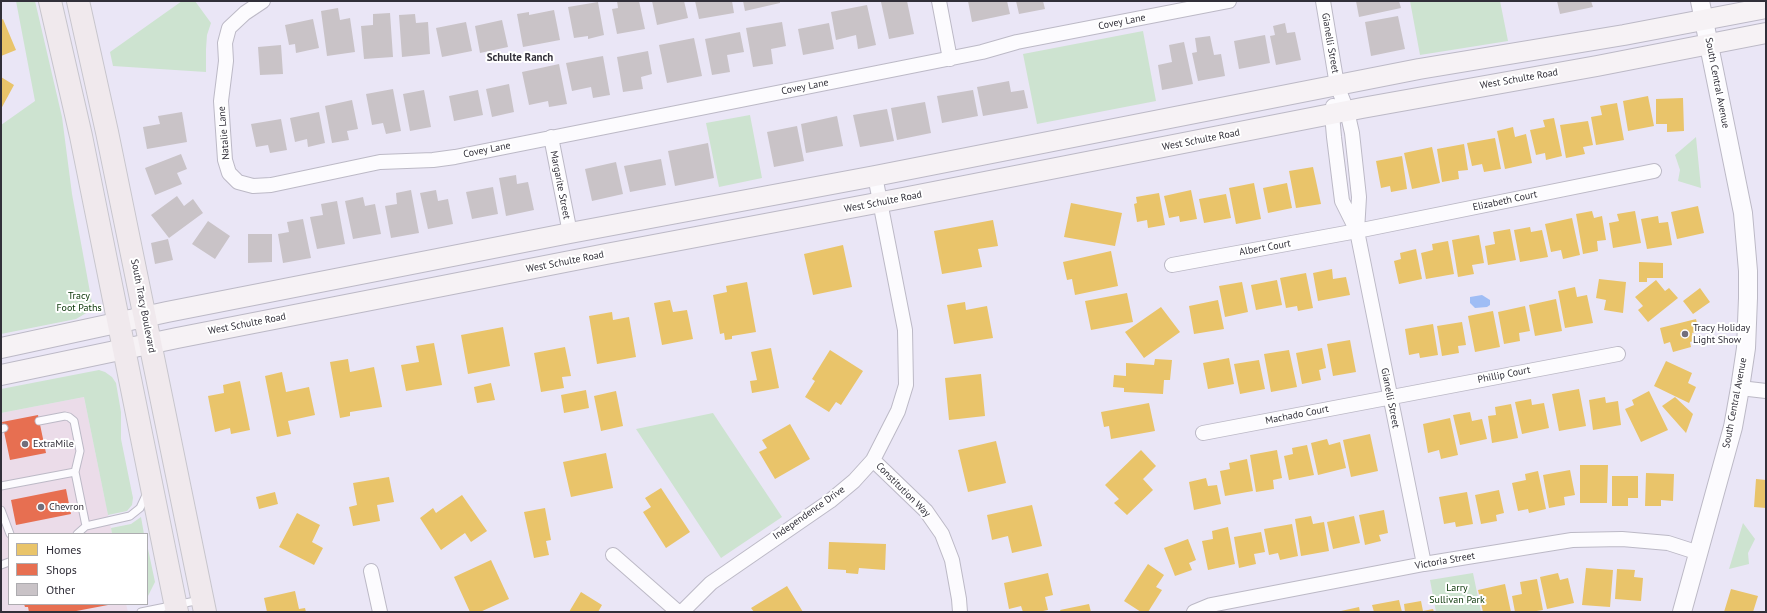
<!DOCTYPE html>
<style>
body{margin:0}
#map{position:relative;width:1767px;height:613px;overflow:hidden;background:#eae6f6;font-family:"PT Sans",sans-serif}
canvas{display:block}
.frame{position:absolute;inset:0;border:2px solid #312f39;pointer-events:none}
.legend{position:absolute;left:8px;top:533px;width:140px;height:72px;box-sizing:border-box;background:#fff;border:1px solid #adacb0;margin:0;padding:5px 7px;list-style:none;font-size:12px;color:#312f39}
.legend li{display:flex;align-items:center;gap:8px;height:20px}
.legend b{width:20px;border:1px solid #adacb0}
</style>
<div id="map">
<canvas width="1767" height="613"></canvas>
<div class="frame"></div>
<ul class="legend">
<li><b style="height:11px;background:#e9c46a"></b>Homes</li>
<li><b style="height:11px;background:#e76f51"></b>Shops</li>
<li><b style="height:11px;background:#c9c3c7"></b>Other</li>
</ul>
</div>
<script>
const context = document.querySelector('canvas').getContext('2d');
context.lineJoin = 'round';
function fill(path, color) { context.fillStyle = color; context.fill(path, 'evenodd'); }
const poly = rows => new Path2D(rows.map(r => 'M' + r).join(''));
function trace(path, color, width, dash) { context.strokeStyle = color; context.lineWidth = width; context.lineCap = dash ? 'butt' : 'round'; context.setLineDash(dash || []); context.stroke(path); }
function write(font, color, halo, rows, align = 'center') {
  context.font = font + ' "PT Sans",sans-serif'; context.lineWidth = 4; context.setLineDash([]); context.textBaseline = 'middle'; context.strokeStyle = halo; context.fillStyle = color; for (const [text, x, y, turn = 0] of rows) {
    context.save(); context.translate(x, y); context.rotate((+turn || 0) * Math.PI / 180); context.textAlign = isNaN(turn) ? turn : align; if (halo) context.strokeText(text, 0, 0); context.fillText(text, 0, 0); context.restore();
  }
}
fill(poly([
 [84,397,112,534,9,534,9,604,126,604,128,612,1,612,1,413]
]), '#ebdce9');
fill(poly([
 [16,1,35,1,62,117,72,194,92,303,88,312,76,319,1,334,1,125,35,101],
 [182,1,195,1,211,23,207,35,206,49,206,72,113,66,110,52],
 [1410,1,1500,1,1508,41,1420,55],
 [1143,31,1156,101,1037,124,1023,54],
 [750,115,762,178,719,187,706,123],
 [1696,137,1701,188,1678,181,1680,170,1675,155],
 [99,370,105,372,112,377,116,383,121,412,121,439,133,498,132,505,127,511,108,515,84,397,1,413,1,389],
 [713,413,782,517,721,558,636,429],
 [141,517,144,534,112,534,111,528,131,524],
 [1743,523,1755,539,1748,553,1749,564,1729,569],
 [147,544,155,582,147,598],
 [1473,573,1481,612,1436,612,1430,580]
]), '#cde3d0');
fill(poly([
 [1482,295,1490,300,1490,305,1487,307,1475,308,1470,303,1470,297]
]), '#9fbdf5');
fill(poly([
 [3,19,16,50,1,56,1,20],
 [1,77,14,85,1,109],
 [1648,96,1654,126,1628,131,1623,101],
 [1683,98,1684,131,1667,132,1667,124,1656,124,1656,99],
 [1617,103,1624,140,1596,145,1591,117,1602,115,1600,106],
 [1554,118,1562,156,1546,160,1545,153,1536,155,1530,130,1545,127,1543,120],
 [1588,121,1593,145,1583,147,1585,154,1566,158,1560,125],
 [1513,127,1515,137,1526,134,1532,163,1505,169,1497,131],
 [1495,138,1501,169,1484,172,1482,164,1472,166,1467,143],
 [1464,144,1468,170,1458,171,1459,179,1442,182,1437,149],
 [1432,147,1440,183,1412,189,1404,153],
 [1402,156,1407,189,1391,192,1390,186,1381,188,1376,161],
 [1313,167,1321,204,1296,208,1289,171],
 [1254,183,1261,219,1236,224,1229,188],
 [1287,183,1292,208,1268,213,1263,188],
 [1191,190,1197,219,1180,222,1179,216,1169,218,1164,196],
 [1159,193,1165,225,1148,228,1147,220,1137,222,1134,204,1137,203,1136,197],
 [1226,194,1231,218,1204,223,1199,199],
 [1071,203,1122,213,1115,246,1064,237],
 [1698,206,1704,233,1677,239,1671,212],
 [1592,211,1594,218,1602,216,1606,240,1597,241,1598,251,1583,254,1576,214],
 [1635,211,1641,243,1613,248,1609,223,1619,221,1617,214],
 [1658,216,1659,223,1668,222,1672,245,1647,249,1641,219],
 [1572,218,1580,255,1563,259,1561,250,1551,252,1545,224],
 [993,220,998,246,978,249,982,267,942,274,934,231],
 [1530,227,1531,232,1542,230,1548,257,1520,262,1514,230],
 [1510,229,1516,260,1488,265,1485,246,1495,244,1493,232],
 [1479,235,1484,263,1472,265,1474,274,1458,277,1452,240],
 [1448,241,1454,274,1426,279,1421,253,1433,250,1432,244],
 [843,245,852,287,813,295,804,254],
 [1416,249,1422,279,1399,284,1394,261,1401,259,1400,253],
 [1111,251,1118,286,1075,295,1072,279,1067,280,1063,262],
 [1639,262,1663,263,1663,278,1647,278,1647,282,1639,282],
 [1332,269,1333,279,1346,277,1350,295,1318,301,1313,273],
 [1306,273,1313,308,1298,311,1297,306,1286,308,1280,278],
 [1599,279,1626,282,1623,313,1604,310,1606,300,1596,298],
 [1277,280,1282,305,1256,310,1251,285],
 [1656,280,1665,291,1669,288,1678,298,1648,322,1638,310,1643,306,1635,297],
 [747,282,756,332,732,336,732,339,725,340,724,333,720,334,713,295,727,292,726,286],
 [1242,282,1248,312,1225,317,1219,286],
 [1575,287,1577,297,1587,295,1593,323,1565,328,1558,291],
 [1700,288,1710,302,1693,314,1683,301],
 [1127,293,1133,322,1091,330,1085,301],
 [1556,299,1562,331,1535,336,1529,305],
 [670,300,673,312,687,310,693,339,662,345,654,303],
 [1218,300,1224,329,1194,334,1189,306],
 [965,302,966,310,987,306,993,338,954,344,947,305],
 [1525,306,1530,331,1519,333,1520,341,1504,344,1498,312],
 [1161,307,1180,332,1144,358,1125,332],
 [1493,311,1500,347,1475,352,1468,316],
 [612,312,613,320,629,317,636,357,597,364,589,316],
 [1696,319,1699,331,1692,333,1694,341,1690,342,1691,347,1673,352,1670,342,1664,344,1660,328],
 [1462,322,1466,345,1458,346,1459,353,1442,356,1437,326],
 [1433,324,1438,355,1420,358,1419,353,1409,355,1405,329],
 [503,327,510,366,468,374,461,335],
 [1350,340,1356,372,1333,376,1327,344],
 [434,343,442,385,406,391,401,365,419,362,416,346],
 [565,347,571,376,562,377,564,388,541,392,534,353],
 [771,348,779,388,752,393,750,381,757,380,751,352],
 [1322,348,1326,368,1319,370,1321,380,1302,384,1296,353],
 [830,350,863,371,841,405,836,402,829,412,805,397,815,381,812,379],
 [1289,350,1297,387,1271,392,1264,354],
 [1229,358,1234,384,1208,389,1203,363],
 [348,359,350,372,374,367,382,407,350,412,350,416,340,418,330,362],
 [1155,359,1172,360,1170,380,1164,380,1163,394,1124,392,1124,388,1113,387,1114,375,1126,376,1126,363,1154,365],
 [1259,360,1265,389,1240,394,1234,364],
 [1666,361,1692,373,1688,383,1696,387,1689,403,1654,386],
 [282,372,286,392,309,387,315,415,288,421,291,434,277,437,265,376],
 [981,374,985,416,949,420,945,378],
 [240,381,250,430,231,434,230,428,215,432,208,396,224,393,223,385],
 [491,383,495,400,477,403,474,387],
 [1579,389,1586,426,1559,431,1552,394],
 [586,390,589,408,564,413,561,395],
 [616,391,623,426,601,431,594,396],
 [1649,391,1668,430,1641,442,1625,409,1634,405,1632,400],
 [1605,397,1606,403,1618,401,1621,425,1593,430,1589,400],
 [1675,397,1693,414,1686,433,1662,406],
 [1531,399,1532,405,1544,403,1549,428,1522,434,1515,402],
 [1149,403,1155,431,1111,439,1109,426,1104,427,1101,412],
 [1511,404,1518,438,1492,443,1488,416,1496,415,1495,407],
 [1470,412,1472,421,1482,419,1487,439,1460,445,1453,415],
 [1450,418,1458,455,1441,459,1439,450,1428,453,1423,424],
 [790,424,810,459,775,479,759,452,767,448,762,440],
 [1370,434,1378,471,1351,477,1343,440],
 [1327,439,1329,445,1340,442,1346,468,1318,475,1311,443],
 [996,441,1006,483,968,492,958,450],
 [1307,445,1314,475,1289,480,1284,456,1293,454,1292,448],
 [1141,450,1156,466,1143,479,1153,490,1127,515,1114,503,1119,499,1105,485],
 [1277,450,1282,478,1273,480,1274,489,1256,492,1250,455],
 [606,453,613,488,571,497,563,462],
 [1247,459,1253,491,1225,496,1220,471,1230,469,1229,463],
 [1580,465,1608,465,1607,503,1580,503],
 [1570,470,1575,495,1564,497,1565,505,1549,508,1543,475],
 [1538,471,1546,509,1529,513,1528,509,1518,511,1512,483,1526,480,1525,474],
 [1646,473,1674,474,1673,501,1661,500,1661,506,1645,506],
 [1612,476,1638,476,1638,498,1628,498,1628,506,1612,506],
 [389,477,394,502,377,505,380,521,353,526,349,507,357,505,353,483],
 [1206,478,1208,486,1217,485,1221,504,1194,510,1189,482],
 [1756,479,1766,480,1766,508,1754,507],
 [661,488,690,532,666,548,643,512,651,507,645,498],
 [1499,490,1504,513,1496,515,1497,521,1481,524,1475,495],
 [275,492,278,504,259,509,256,497],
 [1467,492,1473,524,1456,527,1455,522,1444,524,1439,497],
 [462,495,487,531,471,542,465,533,441,550,420,518,433,508,436,513],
 [1032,505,1042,546,1012,553,1008,536,992,540,987,515],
 [545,508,551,540,546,541,549,555,534,558,524,512],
 [1384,510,1388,533,1379,535,1381,541,1365,545,1359,515],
 [297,513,320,525,312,542,323,548,314,565,279,547],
 [1311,516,1313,524,1324,522,1329,551,1301,556,1295,519],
 [1354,516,1360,543,1333,549,1327,522],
 [1292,524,1298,556,1280,560,1278,553,1269,555,1264,529],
 [1228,527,1235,564,1208,570,1202,541,1213,539,1212,531],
 [1261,532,1265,552,1254,554,1256,564,1239,568,1234,537],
 [1188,539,1196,560,1189,563,1192,570,1175,576,1164,548],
 [829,542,886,544,885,570,859,568,858,574,846,573,846,570,828,569],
 [491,560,509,599,480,612,470,612,454,577],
 [1148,564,1164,575,1156,587,1162,590,1148,612,1141,612,1124,601],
 [1586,568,1613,570,1610,607,1582,605],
 [1617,569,1635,570,1634,577,1643,578,1641,601,1615,599],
 [1048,573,1053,595,1045,597,1048,610,1038,612,1023,612,1021,606,1009,609,1004,583],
 [1558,573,1560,580,1568,578,1574,603,1547,609,1540,577],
 [1537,579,1543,610,1530,612,1515,612,1512,596,1522,594,1520,582],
 [1505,584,1511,612,1483,612,1478,590],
 [787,586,803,612,754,612,751,608],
 [1731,589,1758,596,1753,612,1724,612],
 [295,591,299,609,305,608,306,612,267,612,264,598],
 [581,592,602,605,598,612,569,612],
 [1399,600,1402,612,1374,612,1372,605],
 [1421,601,1423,611,1433,609,1434,612,1405,612,1404,604],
 [1089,604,1091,612,1061,612,1060,610],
 [1359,607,1360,612,1342,612,1341,611]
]), '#e9c46a');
fill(poly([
 [38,415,46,453,10,460,2,422],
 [66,489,71,514,16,525,11,500],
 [24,604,107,604,108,605,71,612,29,612,28,607,25,607]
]), '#e76f51');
fill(poly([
 [617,1,639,1,645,29,617,34,612,9,618,8],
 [652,1,684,1,688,18,657,25],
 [695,1,732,1,734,13,699,19],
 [743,1,780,1,780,3,745,11],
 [887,1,907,1,914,34,889,39,881,2],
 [968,1,1007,1,1010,14,972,22],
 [1016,1,1043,1,1045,9,1019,14],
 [1356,1,1399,1,1401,8,1359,17],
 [1557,1,1591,1,1593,7,1560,14],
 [598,2,604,35,588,39,588,36,574,38,568,7],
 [867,5,876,45,858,49,856,35,836,40,831,12],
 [338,8,340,20,350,18,355,52,327,56,321,11],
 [554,10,560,40,523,47,517,14,529,12,529,15],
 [390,13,393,57,364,59,361,26,373,25,373,14],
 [415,14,416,23,428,22,430,54,402,57,399,15],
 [1398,16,1405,49,1371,56,1365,22],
 [313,19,319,48,296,53,295,44,289,45,285,25],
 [502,20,508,47,480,53,475,26],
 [466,22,472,51,442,57,436,28],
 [782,22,786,46,771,49,773,64,753,67,746,28],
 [829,23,834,49,803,55,798,29],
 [1285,23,1287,33,1295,32,1301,60,1276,65,1270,36,1275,35,1273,26],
 [740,32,744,52,727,55,730,72,712,75,705,39],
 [1265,35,1270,63,1239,69,1234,41],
 [1210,36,1214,55,1221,54,1225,76,1198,81,1192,53,1197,52,1195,38],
 [694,38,702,76,667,83,659,45],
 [1184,42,1193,84,1162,90,1158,65,1172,62,1169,45],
 [281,45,283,74,260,75,258,47],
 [648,51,652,74,641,77,643,89,623,92,617,57],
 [603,56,610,95,593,98,591,87,572,91,566,63],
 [559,64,567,104,549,107,548,101,529,105,522,72],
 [1009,81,1011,92,1024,90,1028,108,983,116,977,87],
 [509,84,514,112,492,117,486,89],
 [393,89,401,131,386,134,383,123,372,125,366,94],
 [424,90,431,127,410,131,403,94],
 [478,90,483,115,454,121,449,96],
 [973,90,978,116,942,123,937,96],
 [352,100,358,129,347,131,349,140,332,143,325,106],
 [925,102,931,133,897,140,891,108],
 [887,109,894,141,860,147,853,115],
 [182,112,187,142,147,149,143,127,160,124,158,116],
 [319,112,325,143,308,147,307,139,295,142,290,118],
 [837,116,843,146,806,153,801,124],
 [281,119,287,150,270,153,268,145,256,147,251,124],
 [797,126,804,161,774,167,767,132],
 [708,143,714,178,675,186,668,151],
 [181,154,187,169,177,173,182,184,155,195,145,168],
 [661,159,666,185,630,192,624,166],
 [616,162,623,194,592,201,585,169],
 [516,175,517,184,528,182,534,210,506,216,499,178],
 [493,187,498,214,472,219,466,192],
 [411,190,419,233,391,238,385,206,397,204,396,193],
 [436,190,438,201,448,199,453,224,428,229,420,193],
 [177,196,184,206,193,199,203,213,169,238,151,215],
 [363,197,365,206,375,204,381,234,353,239,345,201],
 [337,201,345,244,317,249,310,217,323,215,321,204],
 [303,219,311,258,283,263,278,234,289,232,287,222],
 [208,221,230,236,215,259,192,244],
 [248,234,272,234,272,262,248,263],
 [168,239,173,260,155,264,151,243]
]), '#c9c3c7');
const service = poly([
 [39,421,65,416,69,417,74,421,80,451,75,472],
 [1,429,4,428],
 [1,486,75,472,86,526],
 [1,510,10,534],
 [77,534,86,526,130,516,140,508,147,493],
 [1,565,9,562],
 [141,612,200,600]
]);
const minor = poly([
 [263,1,245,13,229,28,225,43,226,61,221,101,225,160,229,173,238,182,253,186,271,185,380,162,433,160,455,157,982,52,1017,42,1229,1],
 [939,1,950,59],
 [1323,1,1337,85,1347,111,1352,133,1359,197,1357,231,1424,564],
 [1333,106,1332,114,1334,137,1342,201,1356,229],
 [551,137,570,233],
 [1172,265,1357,231,1654,171],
 [1740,388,1766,391],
 [1203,433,1618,354],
 [873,460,926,511,942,534,952,560,959,599,960,612],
 [613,555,678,612],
 [371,571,380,612],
 [682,612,711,583,830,501,854,481,873,460,898,411,906,385,905,330,875,176],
 [1194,612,1211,605,1424,564,1572,540,1622,539,1668,543,1699,553]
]);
const tertiary = poly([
 [1682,612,1733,427,1740,388,1746,348,1748,298,1748,271,1743,213,1700,1]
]);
const secondary = poly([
 [1,348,167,312,570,233,875,176,1419,69,1624,35,1766,8],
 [1,375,177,338,606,254,903,198,1362,108,1597,66,1766,33]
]);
const primary = poly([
 [50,1,81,136,177,612],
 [78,1,107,132,205,612]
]);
trace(service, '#bcb9c6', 9);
trace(minor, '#bcb9c6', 16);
trace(tertiary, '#bcb9c6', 20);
trace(secondary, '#bcb9c6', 22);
trace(primary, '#c7c5cc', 24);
trace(service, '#fcfbfe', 7);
trace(minor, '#fcfbfe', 14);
trace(tertiary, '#fcfbfe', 18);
trace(secondary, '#f6f2f5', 20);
trace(primary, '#f0e9ed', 22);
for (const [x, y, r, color] of [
 [1685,334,4,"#726f7b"],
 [25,444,4,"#726f7b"],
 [41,507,4,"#726f7b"]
]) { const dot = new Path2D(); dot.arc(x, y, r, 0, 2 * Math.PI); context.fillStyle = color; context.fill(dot); trace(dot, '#fff', 1.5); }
write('10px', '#312f39', '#fff', [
 ["Covey Lane",1122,22,-11],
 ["Gianelli Street",1330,43,80],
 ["West Schulte Road",1519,79,-10],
 ["South Central Avenue",1717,83,79],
 ["Covey Lane",805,87,-11],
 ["Natalie Lane",224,133,-95],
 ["West Schulte Road",1201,140,-11],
 ["Covey Lane",487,150,-11],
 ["Margarite Street",560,185,79],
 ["Elizabeth Court",1505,201,-12],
 ["West Schulte Road",883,202,-11],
 ["Albert Court",1265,248,-10],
 ["West Schulte Road",565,262,-11],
 ["South Tracy Boulevard",143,306,79],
 ["West Schulte Road",247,324,-11],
 ["Phillip Court",1504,375,-11],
 ["Gianelli Street",1390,398,79],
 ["South Central Avenue",1735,403,-79],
 ["Machado Court",1297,415,-11],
 ["Constitution Way",903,490,45],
 ["Independence Drive",809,513,-35],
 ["Victoria Street",1445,561,-10]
]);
write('10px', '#083405', '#fff', [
 ["Tracy",79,296],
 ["Foot Paths",79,308],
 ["Larry",1457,588],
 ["Sullivan Park",1457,600]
]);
write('10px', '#312f39', '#fff', [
 ["Tracy Holiday",1693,328],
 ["Light Show",1693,340],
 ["ExtraMile",33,444],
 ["Chevron",49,507]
], 'left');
write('bold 11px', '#312f39', '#fff', [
 ["Schulte Ranch",520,58]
]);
</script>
